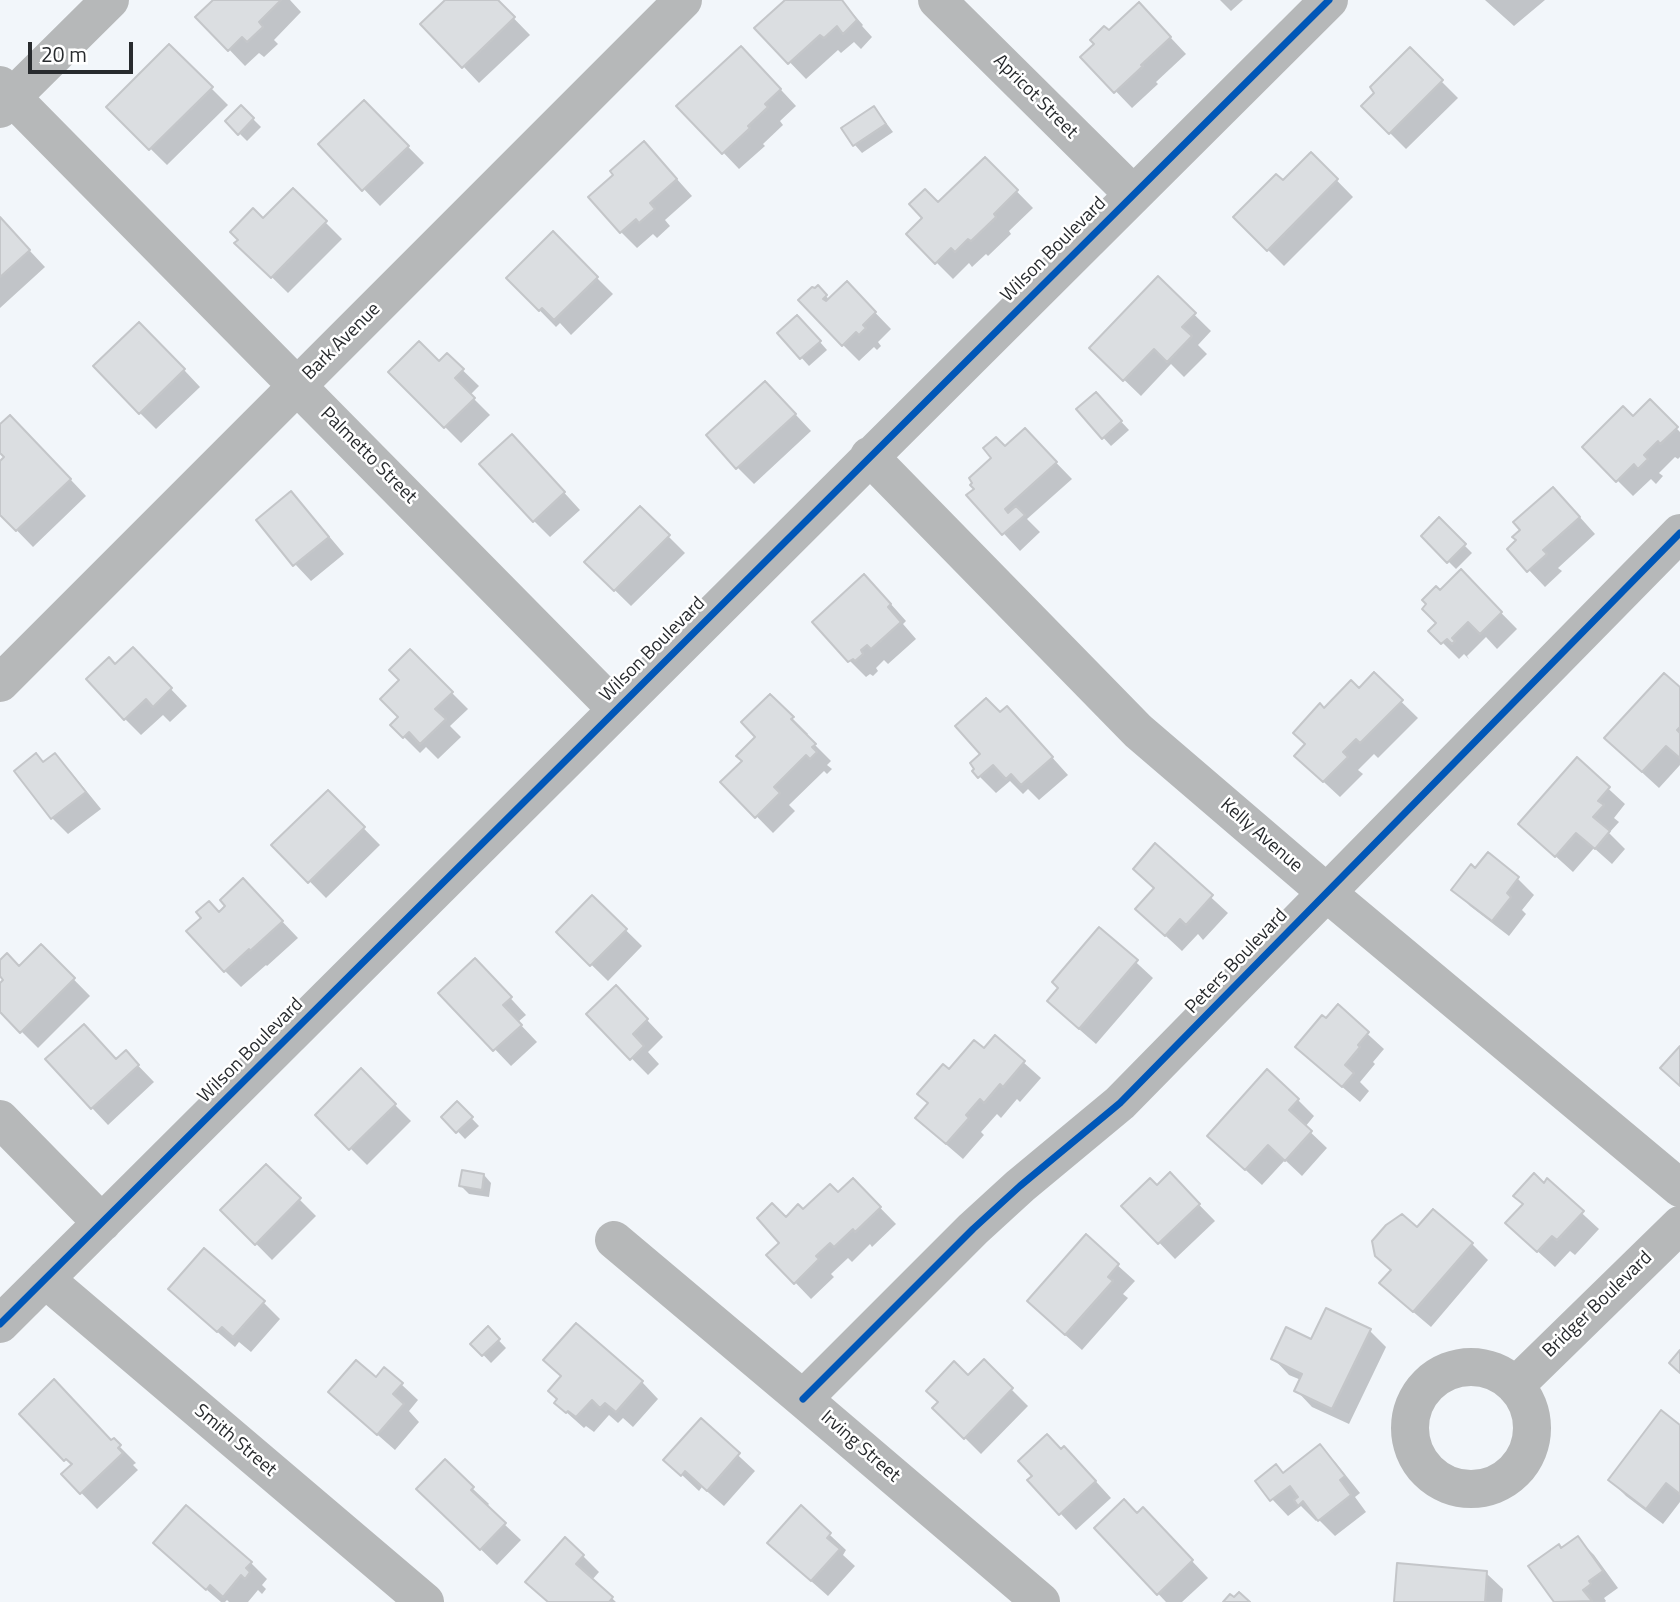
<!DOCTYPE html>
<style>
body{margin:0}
#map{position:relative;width:1680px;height:1602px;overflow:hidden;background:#f2f6fa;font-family:"Titillium Web",sans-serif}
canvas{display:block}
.scale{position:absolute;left:28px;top:42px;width:105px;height:32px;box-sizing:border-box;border:4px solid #282b2e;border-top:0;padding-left:9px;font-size:21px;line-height:24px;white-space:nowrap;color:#282b2e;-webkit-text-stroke:5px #fff;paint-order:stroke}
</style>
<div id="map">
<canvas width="1680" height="1602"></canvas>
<div class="scale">20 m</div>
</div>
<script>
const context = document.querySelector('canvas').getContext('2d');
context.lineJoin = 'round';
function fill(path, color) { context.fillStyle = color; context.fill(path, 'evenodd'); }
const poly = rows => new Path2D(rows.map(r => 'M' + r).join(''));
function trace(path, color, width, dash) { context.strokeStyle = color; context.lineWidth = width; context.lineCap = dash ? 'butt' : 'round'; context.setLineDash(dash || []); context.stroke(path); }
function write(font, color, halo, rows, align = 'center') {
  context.font = font + ' "Titillium Web",sans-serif'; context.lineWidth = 5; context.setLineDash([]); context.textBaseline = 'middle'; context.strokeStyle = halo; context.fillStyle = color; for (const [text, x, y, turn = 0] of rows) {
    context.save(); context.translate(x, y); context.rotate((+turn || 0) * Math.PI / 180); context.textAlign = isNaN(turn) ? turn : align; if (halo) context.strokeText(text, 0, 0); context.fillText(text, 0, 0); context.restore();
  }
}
fill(poly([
 [215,0,290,0,301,12,274,40,278,44,264,57,259,53,245,66,198,17],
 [448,0,496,0,530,35,479,83,463,66],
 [788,0,841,0,863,25,862,26,872,37,861,49,854,42,841,53,838,50,806,79,757,28],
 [1220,0,1243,0,1231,11],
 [1485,0,1545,0,1514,26],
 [1155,21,1186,54,1156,82,1158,84,1132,108,1083,57,1109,33],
 [169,46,228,105,167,165,108,107],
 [1410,50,1458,98,1406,149,1363,106],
 [757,64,796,106,780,121,783,125,763,144,765,146,739,169,679,106],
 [364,102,424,163,380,206,321,144],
 [241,107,261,127,247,141,227,121],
 [874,108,881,116,893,132,862,153,855,145,843,129],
 [1311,154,1353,197,1284,266,1235,217,1283,183],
 [985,159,1033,208,1009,231,1011,234,988,256,986,254,972,267,969,263,953,279,908,234],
 [660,160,692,196,665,220,670,226,657,238,653,234,637,248,621,232],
 [293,190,342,239,288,293,237,243,263,221],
 [0,219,45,267,0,308],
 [553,234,613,294,571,335,560,323,556,327,508,278],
 [1158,279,1211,331,1198,345,1207,354,1184,377,1171,364,1141,396,1091,348],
 [817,288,830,300,863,300,891,329,878,342,881,346,877,350,874,347,859,361,843,345],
 [805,325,827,350,809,366,779,333],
 [156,340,200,387,156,429,140,413],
 [447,355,479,386,470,395,490,415,461,443,390,372,440,364],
 [781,399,811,431,754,484,737,467],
 [1650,401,1680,432,1680,457,1678,459,1675,457,1659,473,1663,476,1656,484,1651,479,1633,496,1584,447,1633,418],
 [1103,402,1129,430,1111,446,1078,410],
 [0,427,27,433,86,496,33,547,0,513,0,463,6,457,0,451],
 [1041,447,1072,479,1027,519,1040,532,1020,551,969,496,976,489,993,458,1005,448],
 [528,453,580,510,550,537,534,521],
 [291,494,307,510,344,554,311,581,295,564],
 [1569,505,1595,534,1558,568,1562,571,1545,587,1509,549],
 [640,508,685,553,631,606,586,562],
 [1439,520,1472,553,1456,569,1423,536],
 [1461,572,1517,629,1497,649,1486,637,1467,656,1469,659,1464,654,1459,659,1431,631,1439,623],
 [881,593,906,621,903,624,916,639,888,664,884,660,876,668,878,671,873,676,870,674,866,677,850,661],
 [410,651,468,709,450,726,461,737,438,759,426,747,420,753,392,725,400,717,401,680],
 [149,666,187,706,170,722,163,715,141,735,125,719],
 [1374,675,1418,718,1378,758,1374,754,1358,770,1363,774,1340,797,1313,772,1324,710,1359,690],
 [1680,689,1680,765,1659,788,1623,755],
 [770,696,808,734,806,736,831,761,827,765,832,769,827,774,824,771,789,805,795,811,773,833,723,782,744,761,758,737],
 [1000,714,1023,725,1068,775,1039,800,1028,789,1023,794,1010,781,996,793,974,771],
 [55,755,71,772,101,809,68,834,52,818,44,763],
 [1577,760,1625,804,1614,818,1619,822,1609,833,1625,849,1612,864,1594,848,1573,872,1520,824],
 [328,792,380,845,326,898,274,845],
 [1155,846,1228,913,1203,940,1198,934,1182,951,1154,925],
 [1488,855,1518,879,1534,895,1522,910,1526,914,1509,936,1470,906,1454,889,1475,870],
 [259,897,298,938,267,966,266,965,241,987,225,971,219,914],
 [592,897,642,946,608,981,558,932],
 [1100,929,1153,978,1096,1044,1065,1017,1060,988],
 [41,946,90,996,38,1048,0,1010,0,985,6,980,0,974,0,962,19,968],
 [491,977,526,1015,518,1022,537,1042,511,1066,441,993],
 [632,1004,663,1037,648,1052,659,1064,648,1075,588,1014],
 [1338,1007,1384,1049,1373,1062,1375,1064,1360,1082,1369,1091,1360,1102,1314,1063,1326,1021],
 [996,1038,1041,1078,1020,1102,1017,1099,1001,1118,997,1114,981,1132,984,1135,963,1159,934,1134,930,1104,949,1072,984,1051],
 [126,1053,154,1082,108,1125,47,1060,117,1061],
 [361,1071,411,1121,367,1165,317,1115],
 [1298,1100,1314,1116,1305,1127,1327,1148,1302,1176,1285,1160,1262,1185,1226,1152],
 [457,1103,479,1126,465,1139,444,1117],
 [266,1166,316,1216,272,1260,223,1210],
 [484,1175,491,1183,489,1197,469,1194,461,1186],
 [1170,1175,1215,1221,1175,1259,1124,1206,1157,1188],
 [853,1180,896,1224,872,1247,870,1244,852,1262,848,1258,831,1274,834,1277,811,1299,769,1255,782,1243,786,1219,838,1194],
 [1547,1181,1599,1229,1575,1255,1570,1251,1555,1267,1524,1239,1544,1185],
 [1418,1230,1472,1244,1488,1260,1431,1327,1398,1299,1382,1283,1392,1271],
 [1086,1237,1135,1281,1123,1294,1128,1298,1082,1350,1045,1317],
 [263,1302,280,1319,251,1352,239,1342,235,1347,186,1305],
 [488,1329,506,1348,491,1363,473,1344],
 [1370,1331,1386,1347,1349,1424,1312,1407,1296,1390,1301,1380,1289,1375,1273,1358],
 [984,1362,1028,1406,981,1454,935,1408],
 [376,1379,401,1384,418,1400,409,1411,419,1422,395,1450,347,1408],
 [642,1382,658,1399,633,1427,623,1418,618,1423,609,1415,594,1432,586,1426,584,1428,556,1403],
 [21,1414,112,1442,114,1441,136,1463,133,1465,138,1470,97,1509,63,1474,72,1466],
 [701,1421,755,1471,724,1506,702,1487,699,1491,666,1460],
 [1680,1427,1680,1502,1663,1524,1626,1496,1610,1480],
 [1320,1446,1336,1463,1360,1493,1355,1497,1366,1512,1335,1536,1318,1519,1316,1521,1301,1506,1288,1516,1272,1499,1284,1474],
 [1080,1464,1111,1498,1076,1530,1060,1513],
 [472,1488,489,1504,486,1507,521,1540,497,1565,435,1505],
 [801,1508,846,1550,843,1555,855,1566,828,1596,786,1559],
 [1137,1515,1159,1526,1208,1578,1182,1602,1166,1602,1096,1528],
 [1578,1539,1594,1555,1618,1588,1604,1598,1606,1601,1605,1602,1556,1602,1530,1567,1562,1550],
 [583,1556,599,1572,592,1580,616,1602,549,1602,528,1581],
 [171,1559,251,1563,267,1579,262,1585,266,1589,262,1594,258,1590,248,1602,229,1602,227,1600,225,1602,221,1602],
 [1486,1573,1503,1589,1502,1602,1395,1602]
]), '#0003');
const building = poly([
 [213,0,281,0,259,22,263,27,247,42,242,37,228,51,195,17,213,0],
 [445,0,498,0,515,17,462,68,420,24,445,0],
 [785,0,842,0,857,20,843,34,837,26,824,38,820,35,788,64,754,28,785,0],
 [1139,2,1171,37,1141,65,1143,66,1114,93,1080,57,1094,44,1090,40,1104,26,1109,30,1139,2],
 [169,44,213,87,149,150,106,107,169,44],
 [741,46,781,89,765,104,768,107,748,126,750,128,722,154,676,106,741,46],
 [1410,47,1443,80,1389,134,1361,106,1374,93,1370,87,1410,47],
 [364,100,409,146,362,191,318,144,364,100],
 [241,105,254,118,238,135,225,121,241,105],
 [874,106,886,124,853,146,841,128,874,106],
 [644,141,677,179,650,203,655,209,639,223,636,219,620,233,588,197,613,175,610,171,644,141],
 [1311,152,1338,179,1267,251,1233,217,1276,174,1283,180,1311,152],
 [985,157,1018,190,994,214,996,217,971,241,968,239,955,252,951,248,935,264,906,234,922,218,909,204,925,189,938,202,985,157],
 [293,188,327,221,271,278,234,243,238,240,230,232,253,208,263,218,293,188],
 [0,217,30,250,0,277,0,217],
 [553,231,598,277,554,320,542,308,539,311,506,278,553,231],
 [1158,276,1196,313,1182,327,1192,336,1167,362,1154,349,1123,381,1089,348,1158,276],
 [847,281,876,312,863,325,866,328,859,335,856,332,842,346,798,300,812,287,815,288,818,285,827,295,823,299,826,301,847,281],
 [797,315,821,341,800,359,777,333,797,315],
 [139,322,185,369,139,414,93,366,139,322],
 [419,341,439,361,447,353,464,369,455,378,475,398,444,428,388,372,419,341],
 [765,381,796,414,736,469,706,435,765,381],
 [1096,392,1122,421,1102,439,1076,409,1096,392],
 [1650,399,1678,427,1660,444,1658,441,1644,455,1648,459,1638,469,1634,464,1616,482,1582,447,1623,406,1633,416,1650,399],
 [10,415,71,479,16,531,0,515,0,461,4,457,0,453,0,424,10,415],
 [1025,428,1057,462,1005,509,1008,513,1016,506,1025,515,1002,535,966,495,974,489,970,485,972,483,969,478,991,458,983,448,996,437,1005,446,1025,428],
 [512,434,565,492,533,522,479,464,512,434],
 [1553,487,1580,517,1543,550,1547,554,1527,572,1507,549,1516,540,1512,537,1520,530,1513,522,1553,487],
 [291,491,329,537,293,566,256,520,291,491],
 [640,506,670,535,614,591,584,562,640,506],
 [1439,517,1466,544,1447,563,1421,536,1439,517],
 [1461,569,1502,612,1480,634,1468,622,1452,638,1455,641,1452,644,1447,639,1441,644,1428,631,1436,623,1422,609,1426,604,1422,600,1436,586,1440,590,1461,569],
 [864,574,891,604,888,607,901,622,871,649,867,645,861,650,863,654,855,661,853,659,848,662,812,622,864,574],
 [133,647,172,688,153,707,146,699,124,720,86,679,109,657,115,664,133,647],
 [410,649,453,692,435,709,446,719,420,744,409,732,403,738,390,725,398,717,380,699,399,680,389,670,410,649],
 [1374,672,1403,700,1360,743,1356,739,1343,752,1348,757,1323,782,1294,756,1305,744,1293,733,1320,703,1324,708,1351,680,1359,688,1374,672],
 [1664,673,1680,687,1680,727,1677,730,1680,733,1680,758,1666,746,1642,772,1604,738,1664,673],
 [770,694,794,717,791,719,816,744,812,747,817,752,810,759,806,755,774,787,780,793,755,818,720,782,742,761,736,756,755,737,741,722,770,694],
 [986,698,1000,712,1007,706,1053,757,1021,785,1011,774,1006,779,993,765,978,778,972,771,974,769,970,763,980,754,955,726,986,698],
 [36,753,43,762,55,753,86,792,51,819,14,771,36,753],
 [1577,757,1610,787,1598,801,1604,805,1593,817,1610,831,1595,849,1576,833,1555,857,1518,824,1577,757],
 [328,790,365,827,308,883,271,845,328,790],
 [1155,843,1213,895,1186,925,1180,919,1165,936,1135,909,1154,888,1133,869,1155,843],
 [1488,852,1519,877,1507,893,1511,897,1492,921,1451,890,1471,864,1475,868,1488,852],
 [243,878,283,921,250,951,249,949,224,972,186,931,201,918,196,912,209,901,219,912,225,906,220,900,243,878],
 [592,895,627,929,590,966,556,932,592,895],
 [1099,927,1138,960,1079,1029,1047,1001,1058,988,1052,982,1099,927],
 [41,944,75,978,20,1033,0,1012,0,983,3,980,0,976,0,960,7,953,19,966,41,944],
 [475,958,512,997,503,1005,522,1025,493,1051,438,993,475,958],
 [616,985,648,1019,633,1034,644,1046,630,1060,586,1014,616,985],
 [1338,1004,1369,1032,1358,1045,1360,1047,1345,1065,1354,1073,1342,1087,1295,1047,1322,1015,1326,1018,1338,1004],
 [84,1024,116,1059,126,1050,139,1065,91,1109,45,1059,84,1024],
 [995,1035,1025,1061,1003,1087,1000,1084,984,1103,980,1099,966,1115,969,1118,946,1144,915,1118,928,1103,917,1094,943,1064,949,1069,974,1040,984,1048,995,1035],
 [1680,1046,1680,1086,1660,1068,1680,1046],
 [361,1068,396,1104,349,1150,315,1115,361,1068],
 [1267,1069,1299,1099,1289,1110,1312,1131,1285,1161,1268,1145,1245,1170,1207,1136,1267,1069],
 [457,1101,473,1117,456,1133,441,1117,457,1101],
 [266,1164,301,1198,255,1245,220,1210,266,1164],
 [462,1170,484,1174,482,1190,459,1186,462,1170],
 [1170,1172,1200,1204,1158,1244,1121,1206,1150,1178,1157,1185,1170,1172],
 [1534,1173,1544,1183,1547,1178,1584,1211,1557,1240,1552,1236,1537,1252,1505,1223,1523,1204,1513,1196,1534,1173],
 [853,1178,881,1207,855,1232,853,1229,834,1247,830,1243,816,1256,819,1259,794,1284,766,1255,779,1243,757,1218,772,1203,786,1217,798,1204,803,1209,830,1184,838,1192,853,1178],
 [1433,1209,1473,1243,1413,1312,1379,1283,1391,1270,1375,1256,1372,1241,1386,1225,1402,1214,1417,1227,1433,1209],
 [1086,1234,1119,1264,1108,1277,1113,1281,1065,1335,1027,1301,1086,1234],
 [204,1248,265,1301,233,1337,222,1327,217,1332,168,1289,204,1248],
 [1326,1308,1371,1329,1332,1409,1294,1391,1302,1374,1271,1359,1286,1327,1311,1339,1326,1308],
 [576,1323,643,1381,616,1412,605,1403,600,1408,592,1400,576,1417,568,1411,566,1413,554,1403,557,1399,548,1391,561,1376,543,1360,576,1323],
 [488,1326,500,1339,482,1356,470,1344,488,1326],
 [1680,1350,1680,1373,1669,1363,1680,1350],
 [984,1359,1013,1388,964,1439,932,1408,938,1402,926,1391,954,1361,968,1375,984,1359],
 [356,1360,376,1377,384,1367,403,1383,393,1394,404,1404,377,1435,328,1392,356,1360],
 [54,1379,111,1440,114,1438,121,1445,118,1448,123,1453,80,1494,61,1474,72,1464,66,1459,64,1461,19,1414,54,1379],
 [1661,1410,1680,1425,1680,1494,1666,1483,1646,1509,1608,1480,1661,1410],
 [701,1418,740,1453,707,1491,685,1471,681,1476,663,1460,701,1418],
 [1047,1434,1061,1449,1064,1446,1096,1481,1059,1515,1027,1480,1032,1476,1018,1461,1047,1434],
 [1320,1444,1345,1476,1340,1480,1351,1495,1318,1521,1303,1501,1298,1506,1294,1500,1298,1497,1290,1486,1270,1501,1255,1481,1276,1464,1283,1473,1320,1444],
 [445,1459,474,1487,471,1490,506,1523,480,1550,416,1489,445,1459],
 [1124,1499,1137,1513,1143,1507,1193,1560,1157,1595,1094,1528,1124,1499],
 [186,1505,252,1562,246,1568,250,1572,245,1579,241,1575,223,1597,210,1585,206,1590,153,1543,186,1505],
 [801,1505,831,1533,827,1538,840,1549,811,1581,767,1543,801,1505],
 [1578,1536,1603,1571,1589,1581,1591,1584,1583,1590,1592,1601,1554,1602,1528,1566,1559,1544,1561,1548,1578,1536],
 [565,1537,584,1555,576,1564,613,1597,609,1602,548,1602,525,1582,565,1537],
 [1397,1563,1487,1571,1485,1602,1394,1602,1397,1563],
 [1239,1592,1250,1602,1223,1602,1230,1594,1234,1597,1239,1592]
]);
fill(building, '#dbdee1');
trace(building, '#c4c6c9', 2);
trace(poly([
 [937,0,1133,194],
 [0,85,616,709],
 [0,109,110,0],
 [869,456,1138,731,1327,893,1680,1188],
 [0,683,683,0],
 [0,1119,102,1223],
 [614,1240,803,1399,1041,1602],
 [45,1279,425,1602],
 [0,1324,1329,0],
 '1410 1428a61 61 0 1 1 122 0a61 61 0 1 1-122 0Z',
 [1515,1386,1680,1225],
 [803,1399,973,1229,1020,1186,1120,1103,1680,533]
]), '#b6b8b9', 38);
trace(poly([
 [0,1324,1329,0],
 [803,1399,973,1229,1020,1186,1120,1103,1680,533]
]), '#0057b8', 7);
write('19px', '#282b2e', '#fff', [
 ["Apricot Street",1035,97,45],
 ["Wilson Boulevard",1054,250,-45],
 ["Bark Avenue",342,342,-45],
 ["Palmetto Street",368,456,45],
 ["Wilson Boulevard",653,650,-45],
 ["Kelly Avenue",1261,836,41],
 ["Peters Boulevard",1237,962,-46],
 ["Wilson Boulevard",251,1051,-45],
 ["Bridger Boulevard",1598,1305,-44],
 ["Smith Street",235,1441,40],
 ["Irving Street",860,1447,41]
]);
</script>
